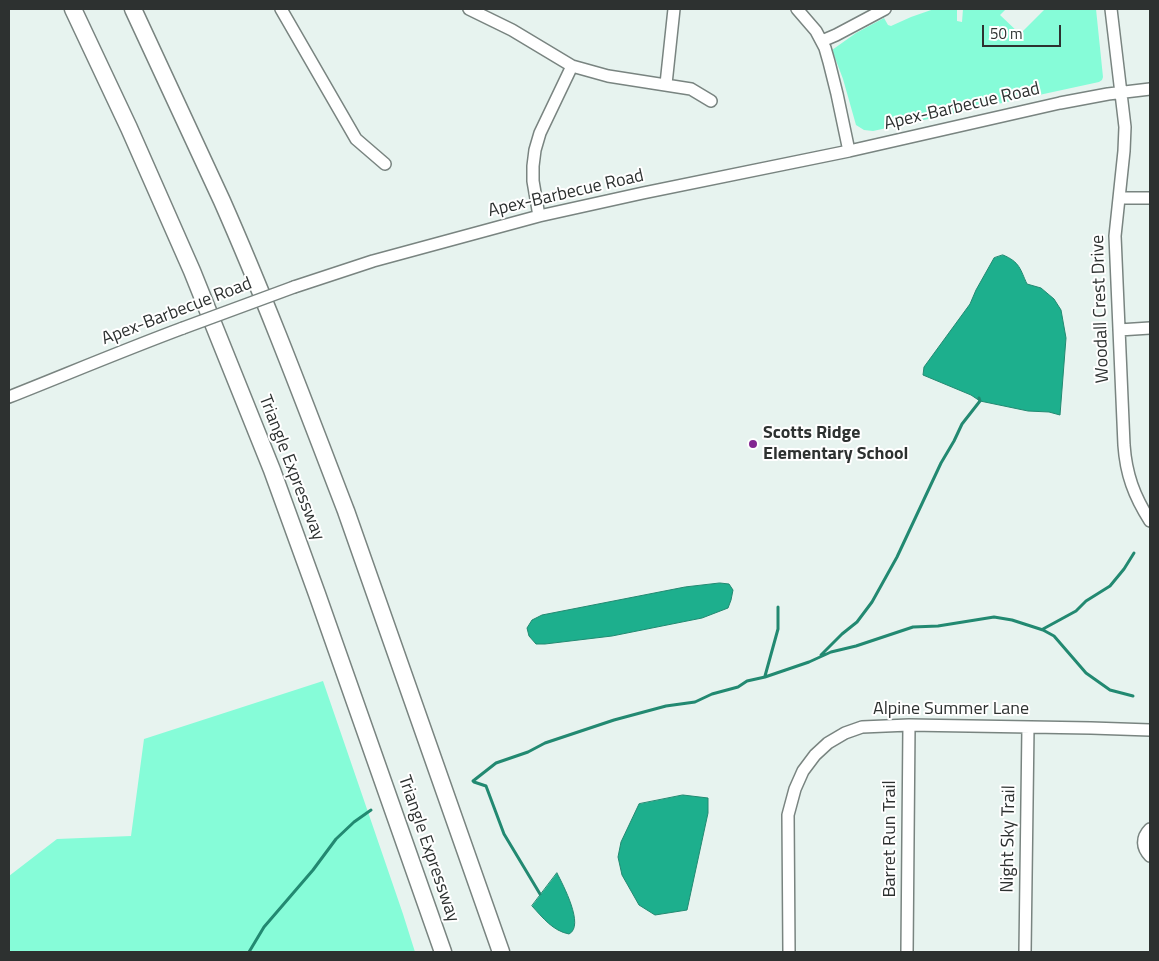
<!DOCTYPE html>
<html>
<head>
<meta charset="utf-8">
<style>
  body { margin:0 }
  #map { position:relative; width:1159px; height:961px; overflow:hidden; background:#e7f3ef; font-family:"Titillium Web",sans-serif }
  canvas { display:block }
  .frame { position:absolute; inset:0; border:10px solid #2d3130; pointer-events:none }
  .scale { position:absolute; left:982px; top:25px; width:79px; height:22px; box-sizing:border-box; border:2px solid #2d3130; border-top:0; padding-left:6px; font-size:15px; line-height:18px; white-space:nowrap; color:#2d3130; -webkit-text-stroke:4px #fff; paint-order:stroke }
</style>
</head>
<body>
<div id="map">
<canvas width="1159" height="961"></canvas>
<div class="frame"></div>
<div class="scale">50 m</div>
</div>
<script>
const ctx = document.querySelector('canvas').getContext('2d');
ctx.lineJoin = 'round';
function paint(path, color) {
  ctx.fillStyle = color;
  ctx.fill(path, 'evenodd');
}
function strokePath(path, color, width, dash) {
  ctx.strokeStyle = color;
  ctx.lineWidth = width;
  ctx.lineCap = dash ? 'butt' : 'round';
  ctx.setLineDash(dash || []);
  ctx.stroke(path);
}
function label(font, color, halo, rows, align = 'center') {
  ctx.font = font + ' "Titillium Web",sans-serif';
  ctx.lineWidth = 4;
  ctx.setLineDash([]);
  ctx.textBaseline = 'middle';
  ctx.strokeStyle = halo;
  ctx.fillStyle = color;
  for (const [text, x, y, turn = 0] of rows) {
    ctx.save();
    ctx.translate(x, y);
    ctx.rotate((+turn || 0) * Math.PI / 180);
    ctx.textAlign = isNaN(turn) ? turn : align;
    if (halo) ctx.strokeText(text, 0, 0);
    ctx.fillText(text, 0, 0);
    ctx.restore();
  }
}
paint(new Path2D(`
  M 934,9 L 957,9 L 957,21 L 962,22 L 963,9 L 1006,9 L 1000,15 L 1020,34 L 1045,9 L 1096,9 L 1103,77 L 1102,80 L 1099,82 L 873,131 L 864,130 L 856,125 L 843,79 L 832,50 L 856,33 L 884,18 L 888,25 L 891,26 L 911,17 Z
  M 323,681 L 403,914 L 415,952 L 9,952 L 9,876 L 57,839 L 131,836 L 144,739 Z`), '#86fcd8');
const water = new Path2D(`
  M 1003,255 C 1020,262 1020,269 1027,284 L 1041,288 L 1054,299 L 1061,310 L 1066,338 L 1060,415 L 1049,412 L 1028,411 L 980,401 L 971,395 L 923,375 L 924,367 L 970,304 L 976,290 L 994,258 Z
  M 720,583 L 729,584 L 733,590 L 731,600 L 728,608 L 702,618 L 612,636 L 545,644 L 536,644 L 529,636 L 527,628 L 532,620 L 542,615 L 685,587 Z
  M 683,795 L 708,798 L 708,813 L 687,910 L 655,915 L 639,905 L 622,875 L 618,857 L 621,842 L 639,804 Z
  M 557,873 C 563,885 585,926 569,934 C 553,931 543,918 532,906 Z`);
paint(water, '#1daf8d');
strokePath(water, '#228971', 1);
strokePath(new Path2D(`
  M 1043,629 L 1076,611 L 1086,601 L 1110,586 L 1124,569 L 1134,553
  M 821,655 L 842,634 L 857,622 L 872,602 L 897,557 L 941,463 L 954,441 L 962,424 L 980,401 L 979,398
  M 765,676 L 778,629 L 778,607
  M 473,781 L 496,763 L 528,752 L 545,743 L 614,720 L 666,706 L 695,702 L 712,694 L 738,687 L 747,681 L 765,677 L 809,662 L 831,652 L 856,646 L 913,627 L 938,626 L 994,617 L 1012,620 L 1043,630 L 1054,636 L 1086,673 L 1110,690 L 1133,696
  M 474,782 L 486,786 L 504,834 L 540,894
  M 249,952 L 264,927 L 313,870 L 336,839 L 354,822 L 371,810`), '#228971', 3);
const minor = new Path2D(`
  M 281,9 L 356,139 L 385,164
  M 469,9 L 512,30 L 572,66 L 608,76 L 691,89 L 711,101
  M 797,9 L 816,31 L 825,48 L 829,62 L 837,94 L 849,151
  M 1111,9 L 1125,127 L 1124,151 L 1115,236 L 1124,445 C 1126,474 1134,496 1150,521
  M 822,41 L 836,35 L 885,9
  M 666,84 L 674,9
  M 1120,198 L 1150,198
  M 539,216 L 533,181 L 533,166 L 535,150 L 540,133 L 572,66
  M 294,287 L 373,261 L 539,216 L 643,193 L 849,151 L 1060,103 L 1108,94 L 1150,89
  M 1119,330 L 1150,328
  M 9,397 C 67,374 124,350 183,328
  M 1150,829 C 1141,838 1142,848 1150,856
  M 789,952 L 788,815 L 795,789 L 803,771 L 815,755 L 828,743 L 845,733 L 862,727 L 909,725 L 1091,728 L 1150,730
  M 907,952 L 909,725
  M 1025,952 L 1028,727`);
const highway = new Path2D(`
  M 73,9 L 129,128 L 192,271 L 272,470 L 317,594 L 443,952
  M 133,9 C 163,73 193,137 222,201 C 267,303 306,407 346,511 L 501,952`);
strokePath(minor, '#798480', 14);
strokePath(highway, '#798480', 19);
strokePath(minor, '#fff', 11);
strokePath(highway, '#fff', 16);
const minorBridge = new Path2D(`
  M 183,328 L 294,287`);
strokePath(minorBridge, '#798480', 14, []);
strokePath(minorBridge, '#fff', 11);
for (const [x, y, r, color] of [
  [753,444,5,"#822591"]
]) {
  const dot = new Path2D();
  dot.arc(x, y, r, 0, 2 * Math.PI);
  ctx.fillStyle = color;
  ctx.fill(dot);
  strokePath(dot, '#fff', 2);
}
label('18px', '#2d3130', '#fff', [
  ["Apex-Barbecue Road",962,107,-13],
  ["Apex-Barbecue Road",566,194,-13],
  ["Woodall Crest Drive",1101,309,-92],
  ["Apex-Barbecue Road",177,312,-21],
  ["Triangle Expressway",291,468,69],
  ["Alpine Summer Lane",951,710],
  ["Barret Run Trail",891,839,-90],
  ["Night Sky Trail",1009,839,-89],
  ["Triangle Expressway",428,849,71]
]);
label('bold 18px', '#2d3130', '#fff', [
  ["Scotts Ridge",763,434],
  ["Elementary School",763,455]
], 'left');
</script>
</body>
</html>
